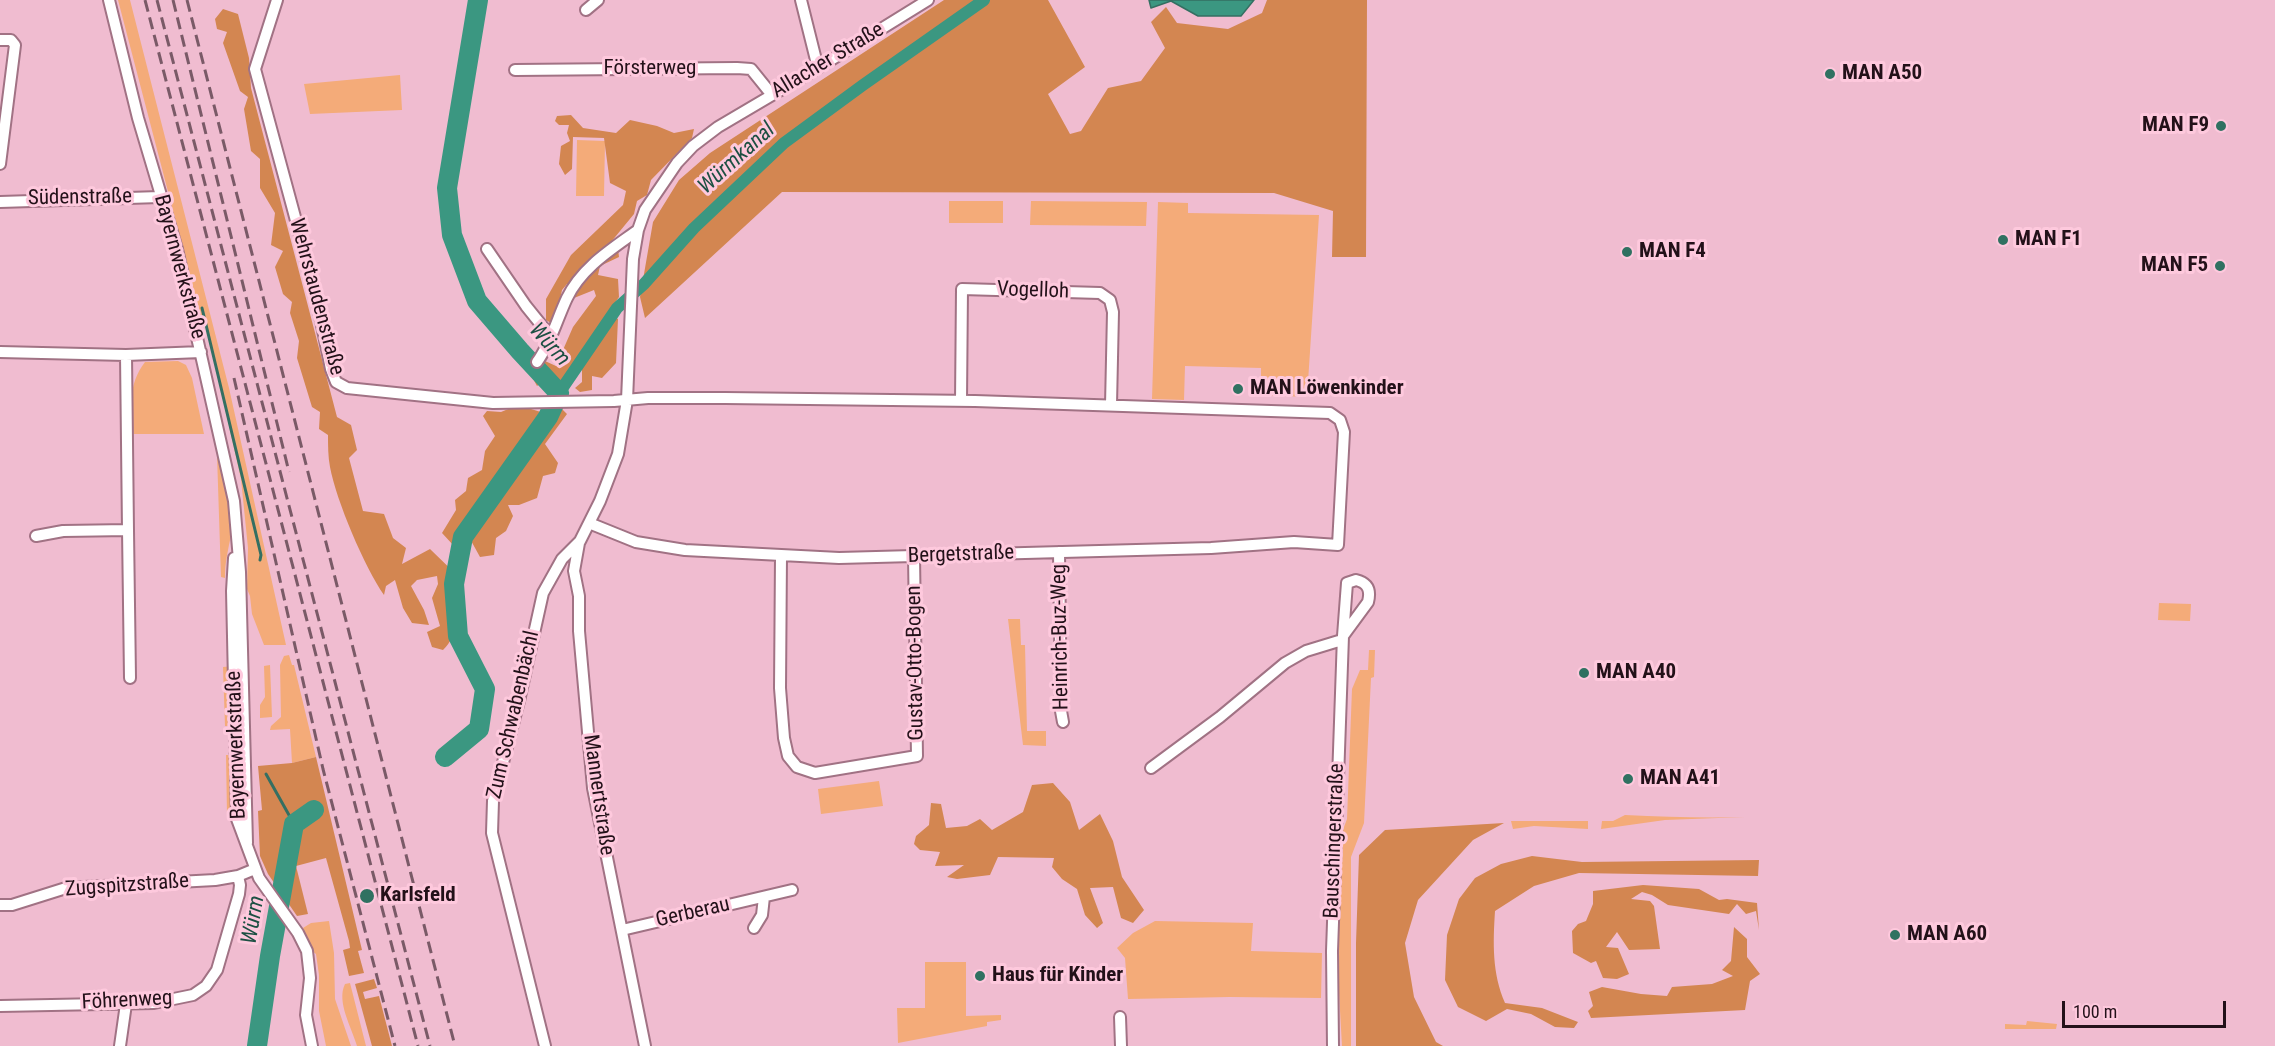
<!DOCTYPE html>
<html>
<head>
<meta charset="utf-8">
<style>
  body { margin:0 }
  #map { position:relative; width:2275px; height:1046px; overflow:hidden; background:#f0bcd0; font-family:"Roboto Condensed",sans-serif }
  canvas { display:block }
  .scale { position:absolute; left:2062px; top:1001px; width:164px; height:27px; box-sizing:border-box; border:3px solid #231119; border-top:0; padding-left:8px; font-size:18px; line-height:21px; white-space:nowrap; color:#231119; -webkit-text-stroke:4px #fec9dd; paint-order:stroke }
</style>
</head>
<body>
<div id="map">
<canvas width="2275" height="1046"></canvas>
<div class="scale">100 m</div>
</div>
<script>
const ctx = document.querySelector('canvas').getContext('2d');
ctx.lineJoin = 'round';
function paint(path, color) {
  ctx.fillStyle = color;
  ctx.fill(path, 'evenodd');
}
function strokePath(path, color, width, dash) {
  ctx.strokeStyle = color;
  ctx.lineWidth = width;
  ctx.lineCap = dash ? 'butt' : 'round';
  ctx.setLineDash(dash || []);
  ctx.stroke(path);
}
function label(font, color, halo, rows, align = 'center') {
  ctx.font = font + ' "Roboto Condensed",sans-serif';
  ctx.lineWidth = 6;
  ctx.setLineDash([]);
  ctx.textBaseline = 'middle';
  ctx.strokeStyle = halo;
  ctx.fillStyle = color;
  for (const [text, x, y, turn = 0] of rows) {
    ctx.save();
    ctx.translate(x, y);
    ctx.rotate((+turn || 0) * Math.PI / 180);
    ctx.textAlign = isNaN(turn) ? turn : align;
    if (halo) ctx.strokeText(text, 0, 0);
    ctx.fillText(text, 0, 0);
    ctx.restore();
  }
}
paint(new Path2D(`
  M 118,0 L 130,0 L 229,388 L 286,645 L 264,645 L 252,614 L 250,596 L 247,589 L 248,548 L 241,479 L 205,320 L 201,318 Z
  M 400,75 L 402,110 L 310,114 L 304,84 Z
  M 577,140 L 605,141 L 604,196 L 576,196 Z
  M 949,201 L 1003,201 L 1003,223 L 949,223 Z
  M 1031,201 L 1147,202 L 1146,226 L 1030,225 Z
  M 1158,202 L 1188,203 L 1188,213 L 1319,215 L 1307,397 L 1261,395 L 1261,368 L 1185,366 L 1184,400 L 1152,399 Z
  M 178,361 L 186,365 L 192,378 L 204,434 L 132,434 C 132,406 127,386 145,362 Z
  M 217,455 L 219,455 C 224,479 234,509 231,535 C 228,551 225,561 225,578 L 221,577 Z
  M 2159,603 L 2191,604 L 2190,621 L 2158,620 Z
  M 1008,619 L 1020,619 L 1021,645 L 1025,645 L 1027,731 L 1046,731 L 1046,746 L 1023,745 Z
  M 1369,650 L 1375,650 L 1374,677 L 1371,678 L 1364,823 L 1351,857 L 1351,1046 L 1342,1046 L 1337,957 L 1341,835 L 1347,819 L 1352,689 L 1360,670 L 1368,670 Z
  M 289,655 L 292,665 L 294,665 L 316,757 L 292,763 L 290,729 L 270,730 L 271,726 L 281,717 L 280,665 L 284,656 Z
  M 270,665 L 272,717 L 260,718 L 260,705 L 265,697 L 264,666 Z
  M 233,666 L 233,671 L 227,677 L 228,714 L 235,720 L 235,726 L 225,726 L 223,667 Z
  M 226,755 L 235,755 L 229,763 L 230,797 L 237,803 L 230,815 L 227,815 Z
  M 879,781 L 883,806 L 821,814 L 818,789 Z
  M 1625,815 C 1666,817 1704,818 1745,817 L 1665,820 L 1601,829 L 1602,821 L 1613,821 Z
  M 1511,821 L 1588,821 L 1588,829 L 1534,826 L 1513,829 Z
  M 329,921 L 334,953 L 335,999 L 351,1046 L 326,1046 L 319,1011 L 319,975 L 316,954 L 312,951 L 303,928 L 311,923 Z
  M 1155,921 L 1253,923 L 1251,951 L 1322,953 L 1321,998 L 1230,997 L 1128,999 L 1125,958 L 1117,948 L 1133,933 Z
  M 925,962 L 966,962 L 966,1016 L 1001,1015 L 1001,1020 L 987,1022 L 987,1026 L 898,1043 L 897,1008 L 925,1008 Z
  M 350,983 L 366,1046 L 357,1046 C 352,1028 336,1002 345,984 Z
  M 2027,1021 L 2057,1024 L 2056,1029 L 2005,1029 L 2005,1024 L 2026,1025 Z`), '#f4ab79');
paint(new Path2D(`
  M 944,0 L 1048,0 L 1085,67 L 1048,94 L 1070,134 L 1081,131 L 1108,88 L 1141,81 L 1165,48 L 1151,22 L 1166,7 L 1177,23 L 1228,29 L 1262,13 L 1267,0 L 1367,0 L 1366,257 L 1332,257 L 1333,211 L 1274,193 L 782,192 L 645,318 L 640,297 L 653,222 L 679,180 L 710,153 Z
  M 223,9 L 238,14 L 249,58 L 251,88 L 337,417 L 351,425 L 357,450 L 349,458 L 363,511 L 384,514 L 393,538 L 406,548 L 402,564 L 430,549 L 464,582 L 463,591 L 448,593 C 452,613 460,635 443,650 L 432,647 L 427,632 L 440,626 L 432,598 L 438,584 L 437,576 L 417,580 L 411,586 L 424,610 L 429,625 L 412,623 L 403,608 L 395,580 L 386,586 L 384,595 C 365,568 336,500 330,467 C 328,457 328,445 328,435 L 319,429 L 320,412 L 312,407 L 297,358 L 299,341 L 290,313 L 292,302 L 283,294 L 275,267 L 283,251 L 271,245 L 275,213 L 260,188 L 260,159 L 251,151 L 244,109 L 248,97 L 240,91 L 223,43 L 227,32 L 217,29 L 215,19 Z
  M 571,115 L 583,128 L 616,133 L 630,120 L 657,126 L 674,133 L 694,129 L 692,138 L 651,180 L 647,195 L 637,201 L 634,214 L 611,242 L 618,249 L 619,257 L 600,266 L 598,275 L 618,279 L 619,297 L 608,313 L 618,319 L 616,363 L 602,378 L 592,376 L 592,390 L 580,392 L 575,388 L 582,382 L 582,368 L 572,378 L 558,382 L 548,377 L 537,386 L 531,375 L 545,361 L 556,366 L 573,327 L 596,296 L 594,290 L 574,298 L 567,284 L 562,290 L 556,319 L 551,323 L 546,320 L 546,299 L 571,255 L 623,205 L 626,191 L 610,183 L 604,138 L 573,137 L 572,169 L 565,175 L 559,164 L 561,146 L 570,141 L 567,133 L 569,125 L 559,125 L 555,121 L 557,116 Z
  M 518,405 L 544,413 L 560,407 L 567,414 L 545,444 L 558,463 L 555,473 L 543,476 L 537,498 L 519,505 L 508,505 L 513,516 L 506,531 L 496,538 L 494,555 L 480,557 L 469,537 L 454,546 L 442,533 L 456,510 L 455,500 L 466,491 L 468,478 L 482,470 L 485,451 L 495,436 L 483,416 L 487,411 L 501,412 Z
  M 316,757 L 362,950 L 358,951 L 364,973 L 349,976 L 343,950 L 350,948 L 349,941 L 326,858 L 296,866 L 308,914 L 297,916 L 268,874 L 260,856 L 258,811 L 262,810 L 258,766 L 292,763 Z
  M 1053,783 L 1070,802 L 1079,830 L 1100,814 L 1113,841 L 1122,877 L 1144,910 L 1133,923 L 1121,918 L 1113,887 L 1090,888 L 1103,923 L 1097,928 L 1085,915 L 1077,889 L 1062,879 L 1052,867 L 1054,858 L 998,857 L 990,875 L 957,879 L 947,877 L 964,865 L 935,866 L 940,852 L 920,850 L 914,844 L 916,836 L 929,825 L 931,803 L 941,804 L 946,828 L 967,826 L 980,819 L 992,830 L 1023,812 L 1032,785 Z
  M 1504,823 L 1473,840 L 1418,900 L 1405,943 L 1414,997 L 1436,1042 L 1443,1046 L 1356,1046 L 1356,943 L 1359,855 L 1385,830 Z
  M 1532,856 L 1582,862 L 1759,860 L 1758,876 L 1579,873 L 1534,886 L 1495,911 C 1493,943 1492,973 1505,1003 L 1542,1008 L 1578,1022 L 1574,1028 L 1555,1027 L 1531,1014 L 1507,1009 L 1486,1021 L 1458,1007 L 1445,980 L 1447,935 L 1459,899 L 1475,878 L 1501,864 Z
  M 1643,885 L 1699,889 L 1719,900 L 1727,899 L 1757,903 L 1759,930 L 1756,911 L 1746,914 L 1737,904 L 1729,914 L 1668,905 L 1652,895 L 1642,892 L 1631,899 L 1650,901 L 1654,906 L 1660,949 L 1629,950 L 1617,932 L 1606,947 L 1618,948 L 1629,974 L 1617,979 L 1603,978 L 1596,961 L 1591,963 L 1573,953 L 1572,931 L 1578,924 L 1586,921 L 1593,904 L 1593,891 Z
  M 1734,927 L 1747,939 L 1747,957 L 1760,974 L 1750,981 L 1745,1010 L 1591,1018 L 1588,1011 L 1593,1006 L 1589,992 L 1602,987 L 1641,994 L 1667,996 L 1672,987 L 1712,984 L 1733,976 L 1722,970 L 1731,961 Z
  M 374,979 L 377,988 L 363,992 L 365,999 L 379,996 L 392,1046 L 372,1046 L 355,984 Z`), '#d38651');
const water = new Path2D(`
  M 1149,0 L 1254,0 L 1241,16 L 1198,16 L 1171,1 L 1151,8 Z`);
paint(water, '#3b9781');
strokePath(water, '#346f62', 1.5);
strokePath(new Path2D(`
  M 202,308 L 261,555 L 260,560
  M 266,774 L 294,824`), '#346f62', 3);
strokePath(new Path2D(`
  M 559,393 L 617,308 L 644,284 L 694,228 L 784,143 L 863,85 L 984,0`), '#3b9781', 12);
strokePath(new Path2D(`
  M 445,757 L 479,729 L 485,689 L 458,636 L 454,584 L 463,537 L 548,417 L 559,393 L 520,351 L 477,301 L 452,235 L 447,188 L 478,0
  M 257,1046 L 270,956 L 294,824 L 314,810`), '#3b9781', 20);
const minor = new Path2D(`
  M 109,0 L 138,118 L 177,249 L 234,501 L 240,572 L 247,843
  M 277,0 L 255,69 L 315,291 L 331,369 L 336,382 L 347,388 L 493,403 L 614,401 L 648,398 L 725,398 L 975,401 L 1330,413 L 1340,420 L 1344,432 L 1338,545 L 1294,542 L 1211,548 L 839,558 L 685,550 L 636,542 L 589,523
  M 801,0 L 818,68
  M 586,10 L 598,0
  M 0,40 L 11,40 L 15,45 L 0,164
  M 515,70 L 737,68 L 751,69 L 772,95
  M 0,202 L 160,197
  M 487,249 L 526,306 L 551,337
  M 0,352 L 126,355 L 201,352
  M 537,362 C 551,343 557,319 567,298 C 582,267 612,249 638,230
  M 961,401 L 962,289 L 1100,293 L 1110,300 L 1113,312 L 1111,405
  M 128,530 L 130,678
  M 36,536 L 63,531 L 128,530 L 126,355
  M 579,543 L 574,571 L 579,596 L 579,631 L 593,788 L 645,1046
  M 1059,552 L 1061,711 L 1063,722
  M 781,556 L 780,688 L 784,738 L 788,756 L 797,767 L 815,773 L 917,756 L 914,556
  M 234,558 L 232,591 L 237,819 L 259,878 L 298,933 L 307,951 L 310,978 L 306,1015 L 312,1046
  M 1356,580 C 1368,583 1371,590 1368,602 L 1343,636 L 1347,583 Z
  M 1151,768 L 1220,717 L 1285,663 L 1306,651 L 1342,640
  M 0,905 L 12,905 L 66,888 L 215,880 L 238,876 L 255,869
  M 754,928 L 762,915 L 764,897
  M 622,930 L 792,890
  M 0,1006 L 154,1003 L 193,995 L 206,986 L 217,970 L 239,894 L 240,885 L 238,876
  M 1120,1017 L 1121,1046
  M 120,1046 L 126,1004
  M 545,1046 L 492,833 L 493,801 L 519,701 L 543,593 L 562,559 L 580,541 L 600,501 L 618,454 L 627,400 L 633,259 L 638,230 L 645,210 L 677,163 L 693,146 L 718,127 L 818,68 L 928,0
  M 1333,1046 L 1332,951 L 1343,636`);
strokePath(minor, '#a17284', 14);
strokePath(minor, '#fff', 10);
strokePath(new Path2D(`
  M 145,0 L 418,1046
  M 157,0 L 430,1046
  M 173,0 L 289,472
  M 187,0 L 455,1046
  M 234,378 L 323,769 L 395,1046`), '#7a5a67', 3, [12, 6]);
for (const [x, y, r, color] of [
  [1830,74,6,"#307161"],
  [2221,126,6,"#307161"],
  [2003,240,6,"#307161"],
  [1627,252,6,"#307161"],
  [2220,266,6,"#307161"],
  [1238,389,6,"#307161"],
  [1584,673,6,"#307161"],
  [1628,779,6,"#307161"],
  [367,896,8,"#307161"],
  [1895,935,6,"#307161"],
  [980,976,6,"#307161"]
]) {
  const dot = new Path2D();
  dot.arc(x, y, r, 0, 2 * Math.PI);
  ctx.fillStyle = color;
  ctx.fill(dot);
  strokePath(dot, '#fec9dd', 2);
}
label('21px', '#231119', '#fec9dd', [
  ["Allacher Straße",828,61,-31],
  ["Försterweg",650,69],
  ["Südenstraße",80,198,-1],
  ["Bayernwerkstraße",179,267,75],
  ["Vogelloh",1033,291,2],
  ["Wehrstaudenstraße",316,297,75],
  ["Bergetstraße",961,555,-2],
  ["Heinrich-Buz-Weg",1061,637,-91],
  ["Gustav-Otto-Bogen",916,663,-91],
  ["Zum Schwabenbächl",514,715,-77],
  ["Bayernwerkstraße",237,745,-92],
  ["Mannertstraße",598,795,82],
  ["Bauschingerstraße",1335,841,-88],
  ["Zugspitzstraße",127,886,-4],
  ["Gerberau",693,913,-13],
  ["Föhrenweg",127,1001,-3]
]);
label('bold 21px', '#231119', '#fec9dd', [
  ["MAN A50",1842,74],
  ["MAN F9",2209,126,"right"],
  ["MAN F1",2015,240],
  ["MAN F4",1639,252],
  ["MAN F5",2208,266,"right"],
  ["MAN Löwenkinder",1250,389],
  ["MAN A40",1596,673],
  ["MAN A41",1640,779],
  ["Karlsfeld",380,896],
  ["MAN A60",1907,935],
  ["Haus für Kinder",992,976]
], 'left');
label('italic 22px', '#1d5043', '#fec9dd', [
  ["Würmkanal",737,159,-42],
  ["Würm",549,345,48],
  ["Würm",254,920,-80]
]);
</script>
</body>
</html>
